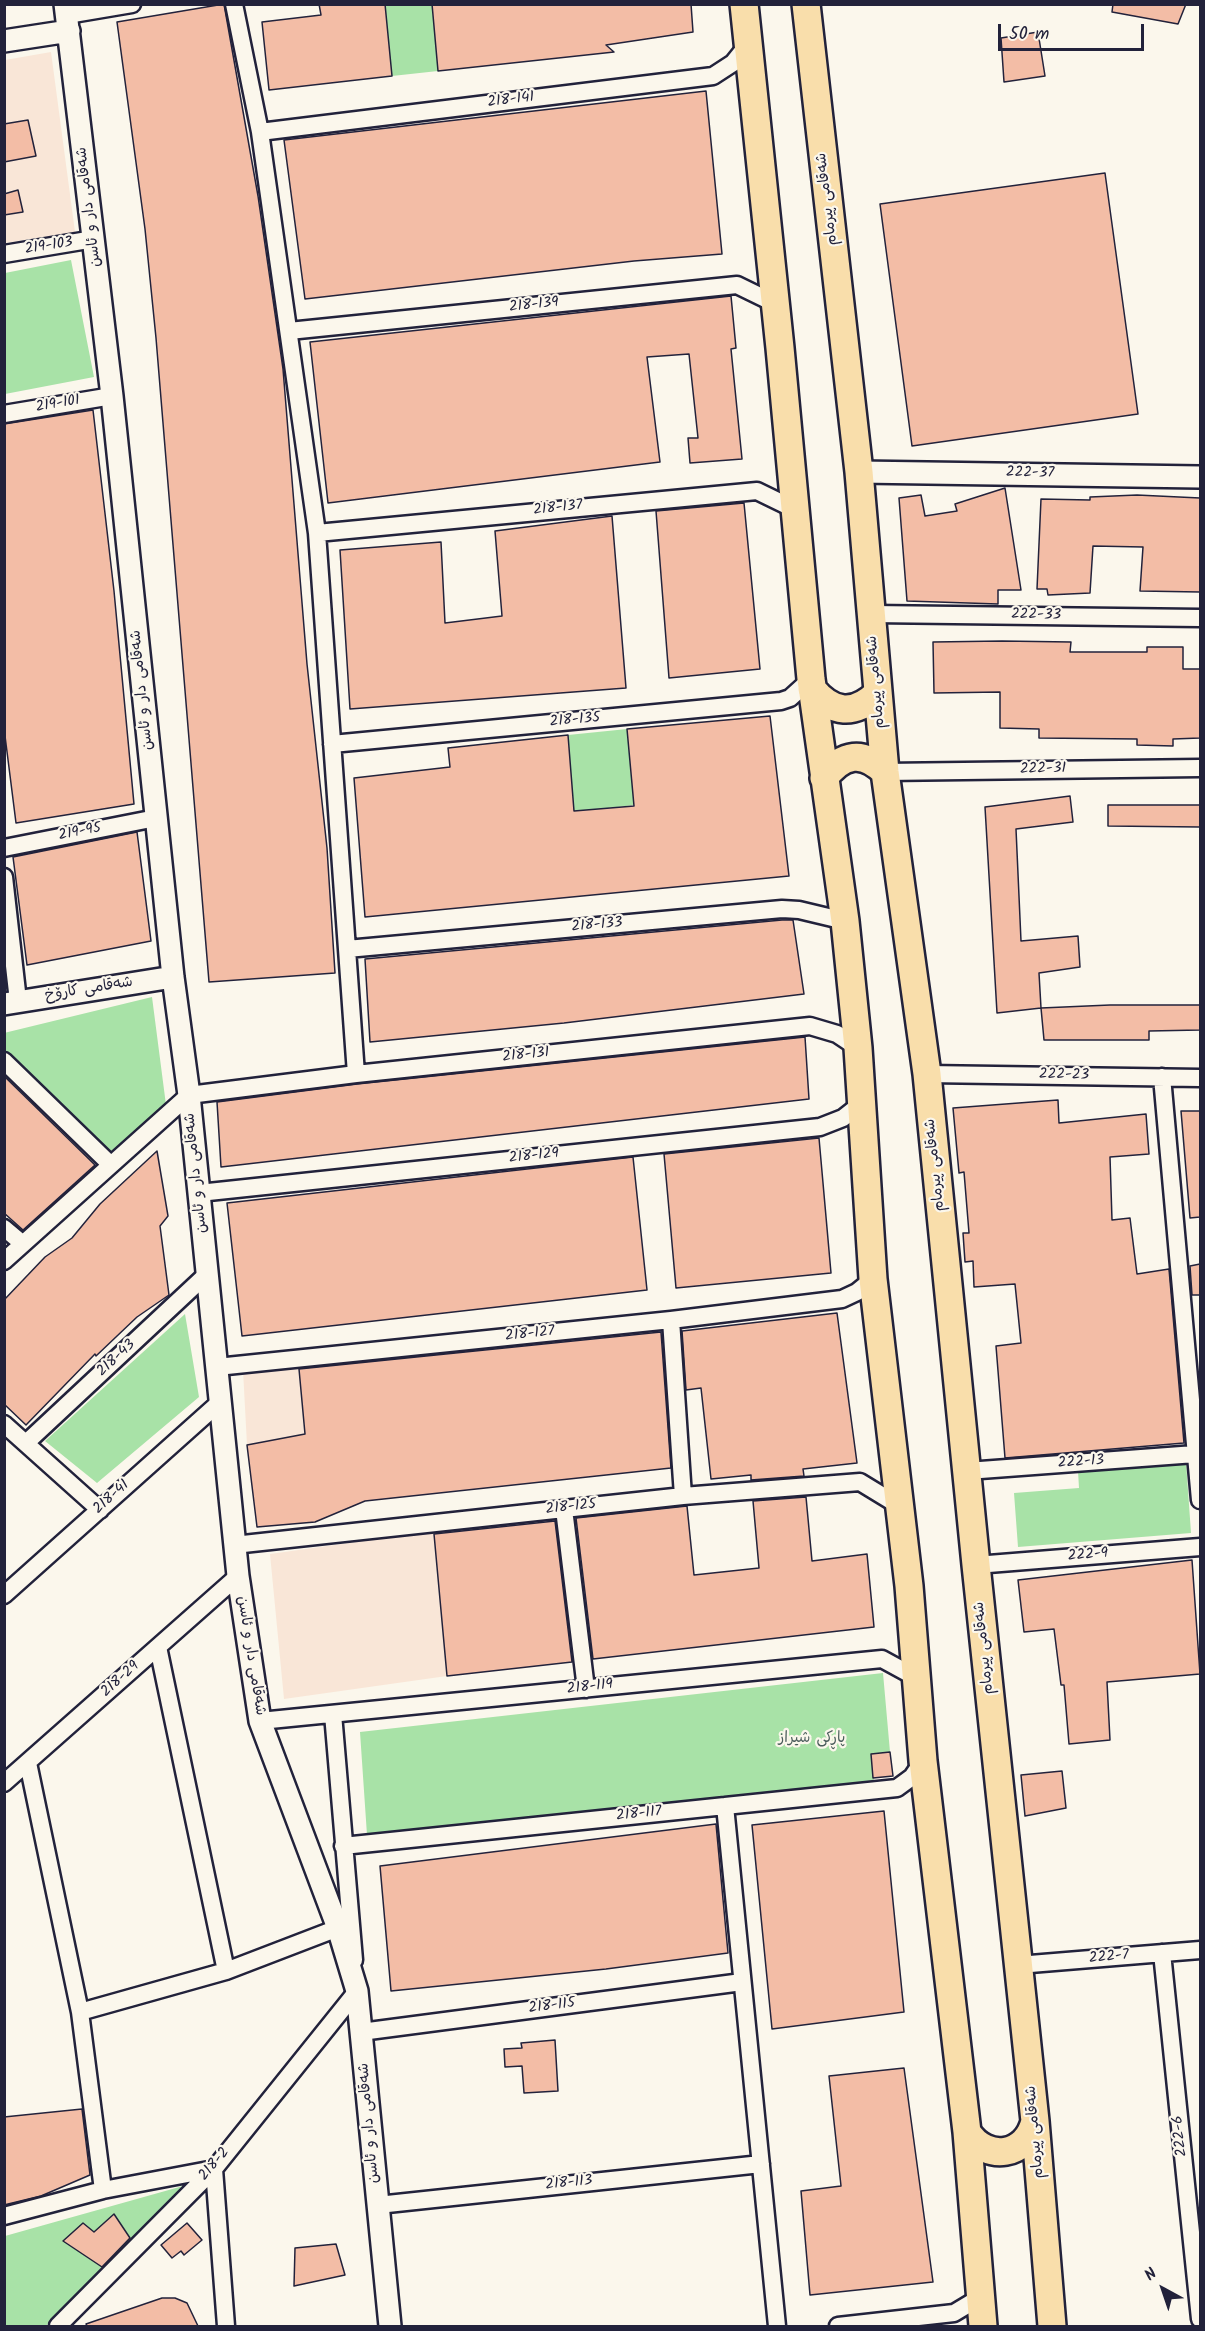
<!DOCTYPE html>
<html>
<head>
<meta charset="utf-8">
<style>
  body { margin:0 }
  #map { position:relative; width:1205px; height:2331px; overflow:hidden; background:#fbf7ec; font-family:Kalam,sans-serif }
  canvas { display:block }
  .frame { position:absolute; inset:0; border:6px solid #22223b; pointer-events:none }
  .north { position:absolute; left:1133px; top:2259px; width:60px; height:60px; -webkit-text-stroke:4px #fbf7ec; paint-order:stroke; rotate:320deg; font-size:16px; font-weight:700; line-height:24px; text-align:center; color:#22223b }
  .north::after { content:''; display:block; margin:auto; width:21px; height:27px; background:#22223b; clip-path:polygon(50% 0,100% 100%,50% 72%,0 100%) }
  .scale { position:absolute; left:998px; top:24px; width:146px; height:27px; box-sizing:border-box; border:3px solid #22223b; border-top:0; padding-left:8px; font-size:18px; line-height:21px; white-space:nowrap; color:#22223b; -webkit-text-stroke:4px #fbf7ec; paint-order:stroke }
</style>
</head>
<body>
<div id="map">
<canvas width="1205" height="2331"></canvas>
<div class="frame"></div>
<div class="north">N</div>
<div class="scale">50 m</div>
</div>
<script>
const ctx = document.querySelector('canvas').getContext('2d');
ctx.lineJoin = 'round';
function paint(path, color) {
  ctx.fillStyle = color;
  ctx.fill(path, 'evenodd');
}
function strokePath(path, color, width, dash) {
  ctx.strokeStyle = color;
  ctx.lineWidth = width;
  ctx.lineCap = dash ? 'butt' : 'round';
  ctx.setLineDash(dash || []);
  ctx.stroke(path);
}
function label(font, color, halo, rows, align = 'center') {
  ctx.font = font + ' Kalam,"Playpen Sans Arabic",sans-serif';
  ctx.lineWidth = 4.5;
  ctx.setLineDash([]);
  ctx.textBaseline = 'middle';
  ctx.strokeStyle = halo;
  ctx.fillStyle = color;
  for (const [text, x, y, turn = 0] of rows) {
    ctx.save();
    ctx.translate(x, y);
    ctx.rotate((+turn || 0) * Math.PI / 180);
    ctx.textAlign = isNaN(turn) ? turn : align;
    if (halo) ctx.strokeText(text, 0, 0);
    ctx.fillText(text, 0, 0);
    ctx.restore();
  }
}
paint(new Path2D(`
  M 51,52 L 75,232 L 5,243 L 5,60 Z
  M 299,1364 L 305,1434 L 247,1445 L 243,1370 Z
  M 434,1531 L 447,1676 L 284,1699 L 270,1554 Z`), '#f9e6d7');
paint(new Path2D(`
  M 385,5 L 432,5 L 438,71 L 392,76 Z
  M 71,260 L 94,377 L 5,394 L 5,273 Z
  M 627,729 L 634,805 L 574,812 L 568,735 Z
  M 152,997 L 166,1105 L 117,1160 L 5,1051 L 4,1033 Z
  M 185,1314 L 199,1397 L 97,1483 L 45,1441 Z
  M 1186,1462 L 1191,1533 L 1018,1547 L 1014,1493 L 1079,1488 L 1078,1471 Z
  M 883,1673 L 890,1752 L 871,1755 L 875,1791 L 367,1835 L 360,1732 Z
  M 183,2186 L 46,2326 L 5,2326 L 5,2236 Z`), '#a8e2a7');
const building = new Path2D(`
  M 224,4 L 258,196 L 283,369 L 307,664 L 327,848 L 335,973 L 209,982 L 156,338 L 145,229 L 117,22 Z
  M 319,4 L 385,4 L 392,76 L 269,90 L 262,22 L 321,15 Z
  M 432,4 L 691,4 L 693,32 L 606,45 L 614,52 L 438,71 Z
  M 1113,4 L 1186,4 L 1178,24 L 1112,12 Z
  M 1038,32 L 1045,76 L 1004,82 L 1001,38 Z
  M 706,91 L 722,254 L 634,261 L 305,299 L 284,140 Z
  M 28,120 L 36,156 L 4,162 L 4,124 Z
  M 1105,173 L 1138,414 L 912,446 L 880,204 Z
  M 18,190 L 23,212 L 4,215 L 4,194 Z
  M 731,296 L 736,348 L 731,349 L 742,459 L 690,463 L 688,438 L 698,438 L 689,354 L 647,357 L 660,462 L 328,503 L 310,342 Z
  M 93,410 L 114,591 L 134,804 L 16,823 L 4,728 L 4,424 Z
  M 1005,488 L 1021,590 L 998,590 L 998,604 L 907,601 L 899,498 L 921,495 L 925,516 L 957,511 L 955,504 Z
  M 1137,495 L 1200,498 L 1200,592 L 1140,591 L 1143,547 L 1093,546 L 1090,593 L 1048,595 L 1047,589 L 1037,589 L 1041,499 L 1090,500 L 1090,497 Z
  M 744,503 L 760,669 L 669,678 L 656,511 Z
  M 612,516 L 626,688 L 350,709 L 340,550 L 441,542 L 445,623 L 502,616 L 495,531 Z
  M 1002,641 L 1071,642 L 1070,652 L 1147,652 L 1147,647 L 1183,647 L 1183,669 L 1200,669 L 1200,738 L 1173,739 L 1173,746 L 1137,745 L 1137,739 L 1039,738 L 1039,729 L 1000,728 L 1000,692 L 934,693 L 933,642 Z
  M 770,716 L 789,876 L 365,917 L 354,778 L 450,767 L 448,748 L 568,735 L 574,811 L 634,806 L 627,729 Z
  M 1070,796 L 1073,822 L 1016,829 L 1021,941 L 1078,936 L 1080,967 L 1039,973 L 1041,1008 L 997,1013 L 985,807 Z
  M 1108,805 L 1200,805 L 1200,827 L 1108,826 Z
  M 137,832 L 151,941 L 27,965 L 13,857 Z
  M 782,920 L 793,920 L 804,994 L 564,1023 L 370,1042 L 365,959 Z
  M 1110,1005 L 1200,1005 L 1200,1030 L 1149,1031 L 1149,1040 L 1044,1040 L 1041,1008 Z
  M 805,1037 L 809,1099 L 221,1167 L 217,1102 L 357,1084 Z
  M 4,1076 L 95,1165 L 23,1230 L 4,1213 Z
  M 1058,1100 L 1059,1123 L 1146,1114 L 1149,1154 L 1110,1157 L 1112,1220 L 1130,1218 L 1137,1274 L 1169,1269 L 1184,1443 L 1005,1458 L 996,1346 L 1021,1343 L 1015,1284 L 974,1287 L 973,1261 L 965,1262 L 963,1233 L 969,1233 L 964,1172 L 959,1173 L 953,1108 Z
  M 1181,1111 L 1200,1111 L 1200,1217 L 1190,1218 Z
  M 819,1138 L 831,1273 L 676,1288 L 664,1154 Z
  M 157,1151 L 168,1216 L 160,1226 L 169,1295 L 137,1317 L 96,1356 L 95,1354 L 26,1425 L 4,1404 L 4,1300 L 45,1257 L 72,1238 L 100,1204 Z
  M 633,1157 L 647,1290 L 242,1336 L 227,1203 Z
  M 1200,1264 L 1200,1295 L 1192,1295 L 1190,1266 Z
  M 837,1313 L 857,1463 L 803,1469 L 804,1476 L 751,1480 L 751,1475 L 711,1479 L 701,1388 L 686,1390 L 682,1331 Z
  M 661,1332 L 671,1468 L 365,1501 L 315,1522 L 257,1527 L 247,1445 L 305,1434 L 299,1369 Z
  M 806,1497 L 812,1561 L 867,1554 L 874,1627 L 593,1659 L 576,1518 L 687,1506 L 694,1575 L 759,1568 L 753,1501 Z
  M 555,1521 L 572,1662 L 447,1676 L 434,1534 Z
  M 1192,1560 L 1200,1674 L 1107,1682 L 1110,1740 L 1069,1744 L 1064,1685 L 1061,1685 L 1054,1629 L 1024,1632 L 1018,1580 Z
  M 890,1752 L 893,1776 L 873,1778 L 871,1754 Z
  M 1062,1771 L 1066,1808 L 1025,1816 L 1021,1775 Z
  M 884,1811 L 904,2012 L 772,2029 L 752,1825 Z
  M 716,1824 L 728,1953 L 606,1969 L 391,1991 L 380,1866 Z
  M 555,2040 L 558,2091 L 524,2093 L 522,2066 L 505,2067 L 504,2049 L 522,2048 L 521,2043 Z
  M 904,2068 L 933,2282 L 810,2295 L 801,2191 L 841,2186 L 829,2076 Z
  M 82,2109 L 90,2175 L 41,2196 L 4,2205 L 4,2117 Z
  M 114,2214 L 130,2238 L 102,2267 L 63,2241 L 83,2223 L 94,2232 Z
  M 187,2223 L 202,2240 L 184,2255 L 181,2251 L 172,2258 L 161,2245 Z
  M 336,2244 L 345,2275 L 294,2286 L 295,2248 Z
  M 162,2298 L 175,2298 L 187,2303 L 198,2326 L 87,2326 L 86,2324 Z`);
paint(building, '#f3bda6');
strokePath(building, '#22223b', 1.5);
const minor = new Path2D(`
  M 234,4 L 260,132 L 317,533 L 356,1074
  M 67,15 L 132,4
  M 260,132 L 713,76 L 733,63 L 749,43
  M 4,254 L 94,239
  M 289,331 L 737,285 L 776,304
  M 4,414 L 112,396
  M 317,533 L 757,491 L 794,509
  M 872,614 L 1200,618
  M 332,744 L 781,701 L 790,698 L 811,679
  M 885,772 L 1200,768
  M 4,848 L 156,818
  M 4,877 L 18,1001
  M 347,949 L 782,909 L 799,910 L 845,921
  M 4,1061 L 111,1165
  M 927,1074 L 1200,1078
  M 1162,1077 L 1200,1500
  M 199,1193 L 820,1127 L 843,1118 L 862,1103
  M 4,1228 L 23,1244
  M 4,1261 L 189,1095 L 356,1074 L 810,1026 L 837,1034 L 858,1048
  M 671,1320 L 683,1496
  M 217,1367 L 671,1320 L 842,1299 L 857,1292 L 873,1279
  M 4,1424 L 100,1510
  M 26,1443 L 207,1274
  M 967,1471 L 1195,1454
  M 564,1509 L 586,1689
  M 234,1545 L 683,1496 L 860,1482 L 901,1507
  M 976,1565 L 1200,1547
  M 4,1595 L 220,1402
  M 158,1647 L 226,1971
  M 333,1714 L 354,1960
  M 260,1721 L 882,1659 L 915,1677
  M 28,1763 L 80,2012 L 103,2190
  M 4,1783 L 238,1576
  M 725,1806 L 777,2326
  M 343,1846 L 897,1788 L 912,1777 L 923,1761
  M 1162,1953 L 1200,2319
  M 1018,1965 L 1200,1950
  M 80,2012 L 226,1971 L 338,1928
  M 361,2032 L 742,1982
  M 378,2205 L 761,2164
  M 4,2216 L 103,2190 L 214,2169 L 226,2326
  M 58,2326 L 214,2169 L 357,1991 L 357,1986
  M 838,2326 L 954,2313 L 979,2298`);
const tertiary = new Path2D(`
  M 65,4 L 112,396 L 173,977 L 189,1095 L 238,1576 L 260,1721 L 338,1928 L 357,1991 L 390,2326
  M 4,41 L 69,31
  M 859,472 L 1200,477
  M 4,1004 L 173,977`);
const trunk = new Path2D(`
  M 744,4 L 780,348 L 811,679 L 845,921 L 858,1048 L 873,1279 L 909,1586 L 923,1761 L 967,2132 L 983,2326
  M 806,4 L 859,472 L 885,772 L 927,1074 L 976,1565 L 1035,2121 L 1052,2326
  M 812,689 C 833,714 854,716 878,693
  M 824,778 C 843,753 863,750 885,772
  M 967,2132 C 987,2163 1027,2156 1035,2121`);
strokePath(minor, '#22223b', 21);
strokePath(tertiary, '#22223b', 26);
strokePath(trunk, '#22223b', 32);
strokePath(minor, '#fbf7ec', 16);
strokePath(tertiary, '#fbf7ec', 21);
strokePath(trunk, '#f9deab', 27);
label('15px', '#22223b', '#fbf7ec', [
  ["218-141",511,101,-7],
  ["شەقامی پیرمام",828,199,-97],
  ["شەقامی دار و ئاسن",90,207,-97],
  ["219-103",49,247,-9],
  ["218-139",534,306,-6],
  ["219-101",58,405,-10],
  ["222-37",1030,474,1],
  ["218-137",558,509,-6],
  ["222-33",1036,616,1],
  ["شەقامی پیرمام",877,682,-95],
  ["شەقامی دار و ئاسن",143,690,-96],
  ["218-135",575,721,-5],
  ["222-31",1043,770,-1],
  ["219-95",80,833,-11],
  ["218-133",597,926,-5],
  ["شەقامی کارۆخ",89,990,-9],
  ["218-131",526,1056,-6],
  ["222-23",1064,1076,1],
  ["218-129",534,1157,-6],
  ["شەقامی پیرمام",936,1165,-96],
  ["شەقامی دار و ئاسن",197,1173,-96],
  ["218-127",530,1335,-6],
  ["218-43",117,1359,-43],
  ["222-13",1081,1463,-4],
  ["218-41",112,1498,-42],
  ["218-125",571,1508,-6],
  ["222-9",1088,1556,-4],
  ["شەقامی پیرمام",985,1648,-96],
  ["شەقامی دار و ئاسن",250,1656,81],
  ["218-29",121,1680,-42],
  ["218-119",590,1688,-6],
  ["218-117",639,1815,-6],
  ["222-7",1109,1958,-5],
  ["218-115",552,2007,-7],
  ["شەقامی دار و ئاسن",370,2123,-95],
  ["شەقامی پیرمام",1036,2132,-95],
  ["222-6",1181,2136,-96],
  ["218-2",215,2165,-49],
  ["218-113",569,2184,-6]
]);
label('15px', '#4a5c5b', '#fbf7ec', [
  ["پاڕکی شیراز",812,1739]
]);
</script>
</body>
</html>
